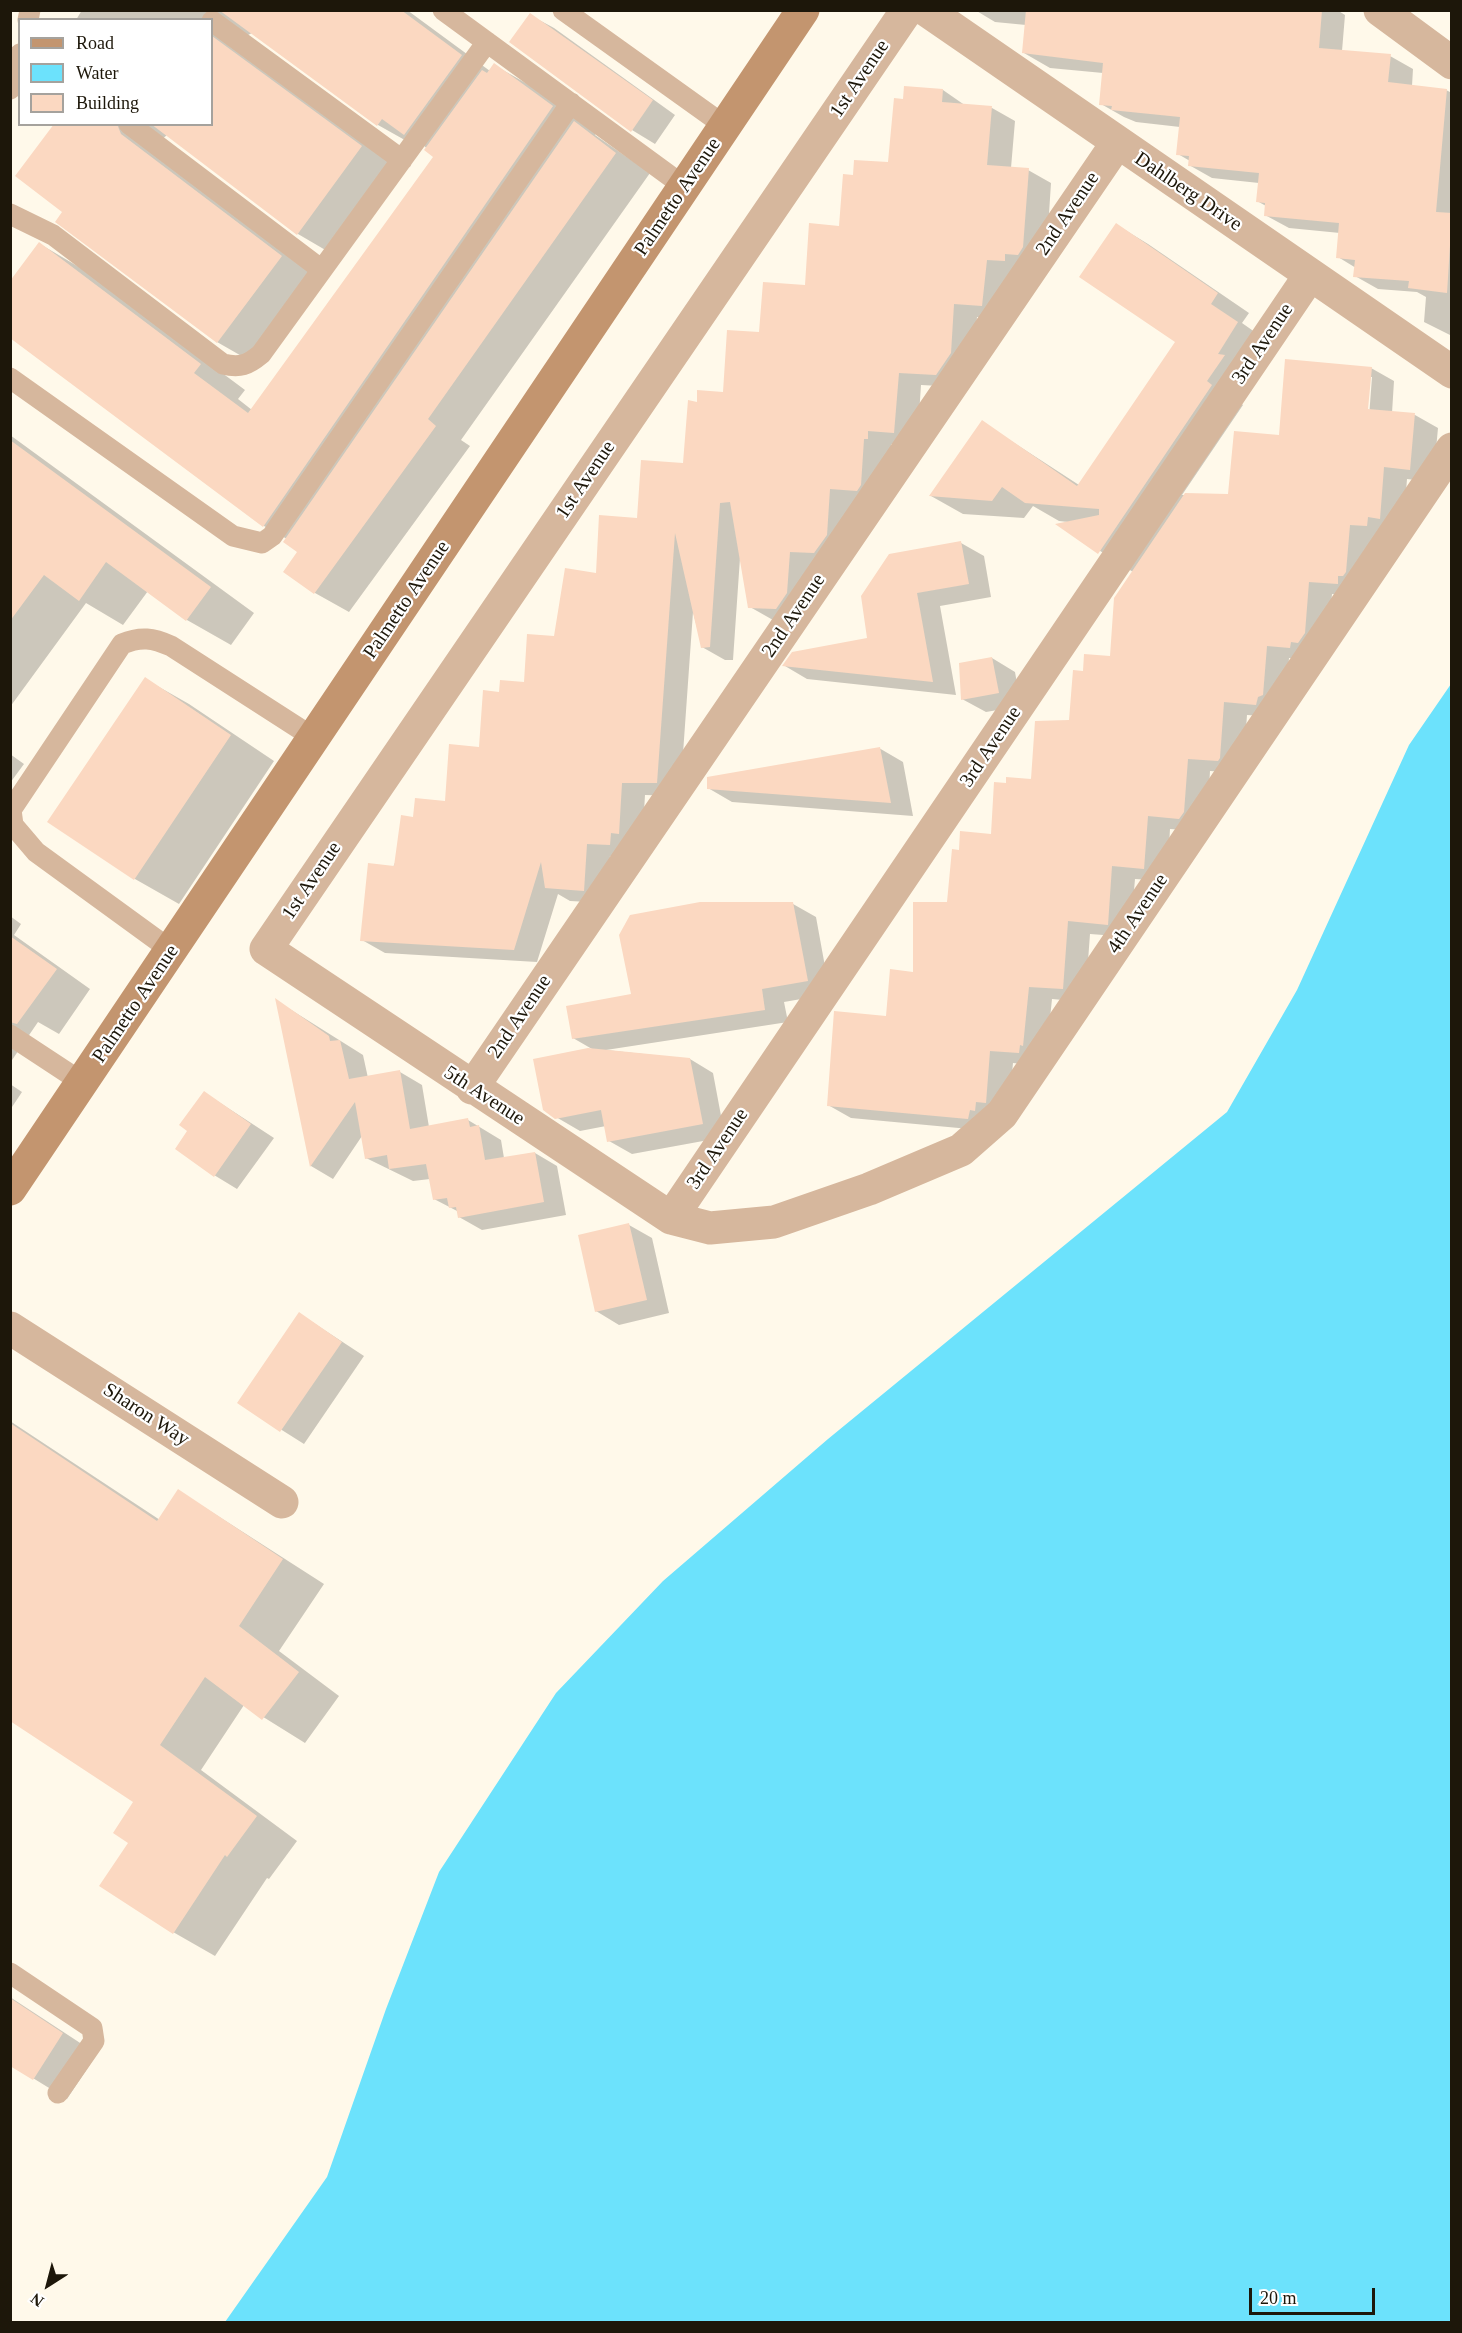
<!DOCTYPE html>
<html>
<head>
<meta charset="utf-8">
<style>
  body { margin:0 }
  #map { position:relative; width:1462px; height:2333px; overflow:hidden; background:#fff9ea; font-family:Georgia,serif }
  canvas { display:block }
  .frame { position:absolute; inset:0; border:12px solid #1d170a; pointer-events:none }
  .legend { position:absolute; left:18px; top:18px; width:195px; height:108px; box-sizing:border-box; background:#fff; border:2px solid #a5a29d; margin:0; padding:8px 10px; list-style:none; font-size:18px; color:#1d170a }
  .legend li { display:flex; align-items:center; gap:12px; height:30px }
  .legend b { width:30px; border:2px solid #a5a29d }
  .north { position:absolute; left:18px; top:2255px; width:60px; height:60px; -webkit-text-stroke:4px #fff; paint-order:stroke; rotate:216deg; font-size:16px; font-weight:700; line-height:24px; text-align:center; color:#1d170a }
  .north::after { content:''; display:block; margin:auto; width:21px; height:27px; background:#1d170a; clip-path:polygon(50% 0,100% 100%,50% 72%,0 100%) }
  .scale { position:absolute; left:1249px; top:2288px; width:126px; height:27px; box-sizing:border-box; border:3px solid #1d170a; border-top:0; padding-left:8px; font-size:18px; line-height:21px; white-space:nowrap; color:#1d170a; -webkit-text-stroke:4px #fff; paint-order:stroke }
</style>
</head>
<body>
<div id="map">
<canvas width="1462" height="2333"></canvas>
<div class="frame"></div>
<ul class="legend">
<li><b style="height:8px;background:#c3956f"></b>Road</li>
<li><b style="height:16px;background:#6ce2fc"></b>Water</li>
<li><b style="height:16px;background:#fbd8c1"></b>Building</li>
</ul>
<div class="north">N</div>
<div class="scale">20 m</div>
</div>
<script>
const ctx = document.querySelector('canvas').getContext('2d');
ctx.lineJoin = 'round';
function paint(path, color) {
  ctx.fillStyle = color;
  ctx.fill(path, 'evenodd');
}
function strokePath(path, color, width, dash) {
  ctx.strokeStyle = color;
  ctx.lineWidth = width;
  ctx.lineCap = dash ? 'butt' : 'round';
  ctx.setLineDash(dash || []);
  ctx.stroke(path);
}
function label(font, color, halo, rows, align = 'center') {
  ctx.font = font + ' Georgia,serif';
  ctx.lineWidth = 4.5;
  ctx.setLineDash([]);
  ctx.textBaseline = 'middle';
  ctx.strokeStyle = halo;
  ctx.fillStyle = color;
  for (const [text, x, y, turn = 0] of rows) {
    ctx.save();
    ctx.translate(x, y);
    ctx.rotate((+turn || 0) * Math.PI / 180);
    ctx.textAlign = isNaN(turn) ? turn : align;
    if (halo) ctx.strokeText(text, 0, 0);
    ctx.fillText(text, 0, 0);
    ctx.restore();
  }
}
paint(new Path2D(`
  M 1451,684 L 1451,2322 L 225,2322 L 327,2177 L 386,2009 L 439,1872 L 556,1693 L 663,1581 L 828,1439 L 1227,1112 L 1297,990 L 1409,745 Z`), '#6ce2fc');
paint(new Path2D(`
  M 82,10 L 407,10 L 490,71 L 494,65 L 538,90 L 596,133 L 595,135 L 650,173 L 461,440 L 470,446 L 349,612 L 315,593 L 299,552 L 287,539 L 264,526 L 40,244 L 84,270 L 245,390 L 238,399 L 252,410 L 436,157 L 422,144 L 419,148 L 378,125 L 252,33 L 244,37 L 402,171 L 339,258 L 298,234 L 167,135 L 160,141 L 322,281 L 259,366 L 217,342 L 64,211 L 55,124 L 212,124 L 212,20 L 76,20 Z
  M 975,10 L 1337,10 L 1345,15 L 1342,51 L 1390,56 L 1413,69 L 1412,86 L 1446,90 L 1452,93 L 1452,336 L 1424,322 L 1426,297 L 1417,292 L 1378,289 L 1355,276 L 1356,268 L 1338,257 L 1340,233 L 1289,228 L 1265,215 L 1266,206 L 1257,201 L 1259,183 L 1212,178 L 1189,165 L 1190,161 L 1178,154 L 1180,127 L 1136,122 L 1124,117 L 1101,104 L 1103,73 L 1050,68 L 1024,53 L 1026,25 L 995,22 Z
  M 530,15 L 554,28 L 675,115 L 655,144 L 632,130 Z
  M 943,90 L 966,106 L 992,108 L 1015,121 L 1011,168 L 1028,170 L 1051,183 L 1046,260 L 1005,319 L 977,317 L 974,367 L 960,387 L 921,385 L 917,446 L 891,444 L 891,451 L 773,620 L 750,607 L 740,558 L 733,660 L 725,660 L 702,647 L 693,612 L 680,796 L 645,795 L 642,846 L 633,858 L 610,856 L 607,903 L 570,901 L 558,894 L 537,962 L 385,953 L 362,940 L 414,818 L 446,803 L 481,748 L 500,693 L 525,683 L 597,574 L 684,464 L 698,403 L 724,394 L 760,334 L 806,287 L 841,227 L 855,176 L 890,164 L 904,101 Z
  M 1117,225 L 1148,244 L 1249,313 L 1242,323 L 1269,342 L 1238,401 L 1243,405 L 1182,495 L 1230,495 L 1280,436 L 1371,368 L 1394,381 L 1392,413 L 1415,415 L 1438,428 L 1433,482 L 1407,479 L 1403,531 L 1360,597 L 1332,594 L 1328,646 L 1313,660 L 1289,658 L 1286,707 L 1279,717 L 1247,715 L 1243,771 L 1241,773 L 1210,771 L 1207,825 L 1202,831 L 1170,829 L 1167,881 L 1135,879 L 1130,937 L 1090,934 L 1085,1002 L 1052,999 L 1046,1058 L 1042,1066 L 1013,1063 L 1008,1115 L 991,1131 L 851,1118 L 828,1105 L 914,973 L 949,904 L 960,852 L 992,835 L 1070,722 L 1084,672 L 1111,657 L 1133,572 L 1058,524 L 1068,522 L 1059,521 L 1033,506 L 1024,518 L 963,514 L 931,496 L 982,422 L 1079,485 L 1177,342 ZM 1369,377 L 1372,377 L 1369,417 L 1366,417 Z
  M 10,435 L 254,613 L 231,645 L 187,620 L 148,591 L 123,625 L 86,603 L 10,707 Z
  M 961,543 L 984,556 L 991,597 L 940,606 L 956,695 L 807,679 L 785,666 L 869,639 Z
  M 992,658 L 1015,672 L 1021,706 L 986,712 L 962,699 Z
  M 145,679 L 189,704 L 274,761 L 179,904 L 135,879 L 49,822 Z
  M 879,748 L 903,762 L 913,816 L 732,802 L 708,788 Z
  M 10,754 L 24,764 L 10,783 Z
  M 793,904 L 816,917 L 830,994 L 784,1002 L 788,1022 L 606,1050 L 690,1059 L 713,1073 L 725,1137 L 632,1154 L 609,1141 L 606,1126 L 580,1131 L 556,1117 L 592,1049 L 573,1038 L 633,996 Z
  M 10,916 L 21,924 L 14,935 L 90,989 L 59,1034 L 38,1022 L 10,1063 Z
  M 277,1001 L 363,1055 L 368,1078 L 400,1072 L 422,1085 L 429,1127 L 468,1120 L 501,1140 L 504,1158 L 535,1153 L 557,1166 L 566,1215 L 482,1230 L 459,1217 L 459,1212 L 434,1199 L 430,1179 L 413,1181 L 366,1158 L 362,1136 L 333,1179 L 311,1166 Z
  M 10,1084 L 22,1092 L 10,1110 Z
  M 205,1093 L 274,1138 L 237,1189 L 214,1175 L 189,1130 Z
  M 629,1225 L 652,1238 L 669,1313 L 619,1325 L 596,1311 Z
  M 300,1314 L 364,1356 L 304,1444 L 239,1403 Z
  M 10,1421 L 160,1520 L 179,1491 L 324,1584 L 279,1651 L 339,1696 L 305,1743 L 244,1705 L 201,1770 L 297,1841 L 269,1879 L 267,1878 L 215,1956 L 173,1932 L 130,1842 L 136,1802 L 10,1719 Z
  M 10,1997 L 97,2054 L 67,2099 L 10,2064 Z`), '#0003');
paint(new Path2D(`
  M 219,10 L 401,10 L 462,55 L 404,135 L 382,119 L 377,126 Z
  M 1026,10 L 1322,10 L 1319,48 L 1391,54 L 1388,82 L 1447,89 L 1436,212 L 1452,213 L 1447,293 L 1408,288 L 1409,281 L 1353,277 L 1355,260 L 1336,258 L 1339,223 L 1264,216 L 1265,203 L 1256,202 L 1259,173 L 1188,166 L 1189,156 L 1176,155 L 1180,117 L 1111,110 L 1112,106 L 1099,105 L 1103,63 L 1022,53 Z
  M 530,13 L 653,100 L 631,132 L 509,42 Z
  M 212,36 L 362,146 L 297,235 L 151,124 L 212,124 Z
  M 494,63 L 553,106 L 263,527 L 10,338 L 10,281 L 39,242 L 201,364 L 194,373 L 248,413 L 433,157 L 424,150 L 482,70 L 487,73 Z
  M 904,86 L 943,89 L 942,102 L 992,106 L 987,165 L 1029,168 L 1023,247 L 1018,255 L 1005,254 L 1005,261 L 987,260 L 982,306 L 954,304 L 951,353 L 936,375 L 899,373 L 894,433 L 868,431 L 868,439 L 864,439 L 861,485 L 857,491 L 830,489 L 827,535 L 814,553 L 790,552 L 787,593 L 776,609 L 748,608 L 730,502 L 720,503 L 710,647 L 701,648 L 675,533 L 657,783 L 622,783 L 619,834 L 611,833 L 610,845 L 587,844 L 584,891 L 545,888 L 541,862 L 514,950 L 360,941 L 368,863 L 394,866 L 401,815 L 413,817 L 415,798 L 445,801 L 449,744 L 479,747 L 483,690 L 499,692 L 500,680 L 524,682 L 527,634 L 554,636 L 565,568 L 596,573 L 599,515 L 637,518 L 641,460 L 683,463 L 688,400 L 697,402 L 697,390 L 723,392 L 727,330 L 759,332 L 763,282 L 805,285 L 809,223 L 839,226 L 843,174 L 853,175 L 854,160 L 888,162 L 894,98 L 903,99 Z
  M 574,121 L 616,153 L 428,419 L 436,426 L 314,594 L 283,572 L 297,552 L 283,542 Z
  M 54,124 L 117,124 L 121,134 L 282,256 L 217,343 L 55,222 L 62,212 L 15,176 Z
  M 1116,223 L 1218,293 L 1211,304 L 1238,322 L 1218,354 L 1225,355 L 1207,381 L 1212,385 L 1098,554 L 1055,524 L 1099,515 L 1099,509 L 1025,503 L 1002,487 L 992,501 L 929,496 L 982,420 L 1077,486 L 1175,342 L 1079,277 Z
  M 1285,359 L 1372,367 L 1368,409 L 1415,413 L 1410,470 L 1384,467 L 1380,519 L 1368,517 L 1367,526 L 1350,525 L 1346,572 L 1343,576 L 1338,576 L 1338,584 L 1309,582 L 1305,633 L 1298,643 L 1291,642 L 1290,648 L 1267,646 L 1263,695 L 1258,697 L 1256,705 L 1224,702 L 1220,758 L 1218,761 L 1188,759 L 1184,812 L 1179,819 L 1148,816 L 1144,869 L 1112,866 L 1108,925 L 1068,921 L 1063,989 L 1029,987 L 1023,1046 L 1020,1045 L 1019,1053 L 990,1051 L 986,1103 L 976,1102 L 975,1111 L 970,1110 L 968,1119 L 827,1106 L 834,1011 L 886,1016 L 890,969 L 913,972 L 913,902 L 947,902 L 952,849 L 959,850 L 960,831 L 991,834 L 994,782 L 1006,783 L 1006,777 L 1031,779 L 1035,721 L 1069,720 L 1073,670 L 1083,671 L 1084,654 L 1110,656 L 1114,598 L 1185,493 L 1228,494 L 1234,431 L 1279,435 Z
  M 10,440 L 211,587 L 186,621 L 106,562 L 79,601 L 44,575 L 10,621 Z
  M 961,541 L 969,584 L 917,593 L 933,682 L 782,666 L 792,652 L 867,638 L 861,596 L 889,554 Z
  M 992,657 L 999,693 L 961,700 L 959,663 Z
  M 145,677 L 231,735 L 134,880 L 47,822 Z
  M 880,747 L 891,803 L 707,789 L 707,777 Z
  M 700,902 L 793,902 L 808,981 L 762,989 L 765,1010 L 572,1039 L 566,1006 L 631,994 L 619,935 L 630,915 Z
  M 10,936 L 57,969 L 17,1024 L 10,1022 Z
  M 275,998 L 329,1036 L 330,1041 L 340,1040 L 349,1079 L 400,1070 L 410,1129 L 468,1118 L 470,1127 L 479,1125 L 485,1160 L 535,1152 L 544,1202 L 458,1218 L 456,1207 L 449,1208 L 447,1198 L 433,1200 L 426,1164 L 389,1169 L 387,1155 L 365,1159 L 355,1102 L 310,1167 Z
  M 588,1048 L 690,1058 L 703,1124 L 607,1142 L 601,1110 L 555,1119 L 543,1110 L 533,1059 Z
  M 204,1091 L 251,1124 L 214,1177 L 175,1149 L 187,1131 L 179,1125 Z
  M 629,1223 L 647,1300 L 595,1312 L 578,1235 Z
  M 299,1312 L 342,1342 L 280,1432 L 237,1403 Z
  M 10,1423 L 157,1521 L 178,1489 L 283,1559 L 239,1626 L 299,1672 L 262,1720 L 205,1677 L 160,1745 L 257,1816 L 227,1857 L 225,1855 L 173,1934 L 99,1886 L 128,1843 L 113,1833 L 133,1802 L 10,1721 Z
  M 10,1998 L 63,2033 L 33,2080 L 10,2066 Z`), '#fbd8c1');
strokePath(new Path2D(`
  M 443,10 L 685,187
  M 563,10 L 725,126
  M 28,20 L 30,10
  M 212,21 L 402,160
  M 10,89 L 20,54
  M 129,124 L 322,270
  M 10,214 L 53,235 L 223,364 C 240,368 248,365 261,354 L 487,42
  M 10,378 L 233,536 L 262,543 L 272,536 L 571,103
  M 172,951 L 36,852 L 13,825 L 11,810 L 122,644 C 141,636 153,638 171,646 L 314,738
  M 10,1035 L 83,1083
  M 10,1973 L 92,2028 L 94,2041 L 58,2093`), '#d6b79d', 21);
strokePath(new Path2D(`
  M 907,10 L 266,949 L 671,1218 L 710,1228 L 774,1222 L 869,1189 L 961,1150 L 1002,1114 L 1452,449
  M 926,10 L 1452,372
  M 1380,10 L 1452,63
  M 472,1088 L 1117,143
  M 671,1218 L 1310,275
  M 10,1328 L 282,1502`), '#d6b79d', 33);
strokePath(new Path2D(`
  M 10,1189 L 803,10`), '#c3956f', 33);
label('20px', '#1d170a', '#fff', [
  ["1st Avenue",860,79,-56],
  ["Dahlberg Drive",1188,192,34],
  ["Palmetto Avenue",678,197,-56],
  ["2nd Avenue",1068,214,-56],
  ["3rd Avenue",1263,344,-56],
  ["1st Avenue",586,480,-56],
  ["Palmetto Avenue",407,600,-56],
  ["2nd Avenue",794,616,-56],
  ["3rd Avenue",991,747,-56],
  ["1st Avenue",312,881,-56],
  ["4th Avenue",1138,914,-56],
  ["Palmetto Avenue",136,1004,-56],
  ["2nd Avenue",520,1017,-56],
  ["5th Avenue",484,1096,33],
  ["3rd Avenue",718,1149,-56],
  ["Sharon Way",146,1415,33]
]);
</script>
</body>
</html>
